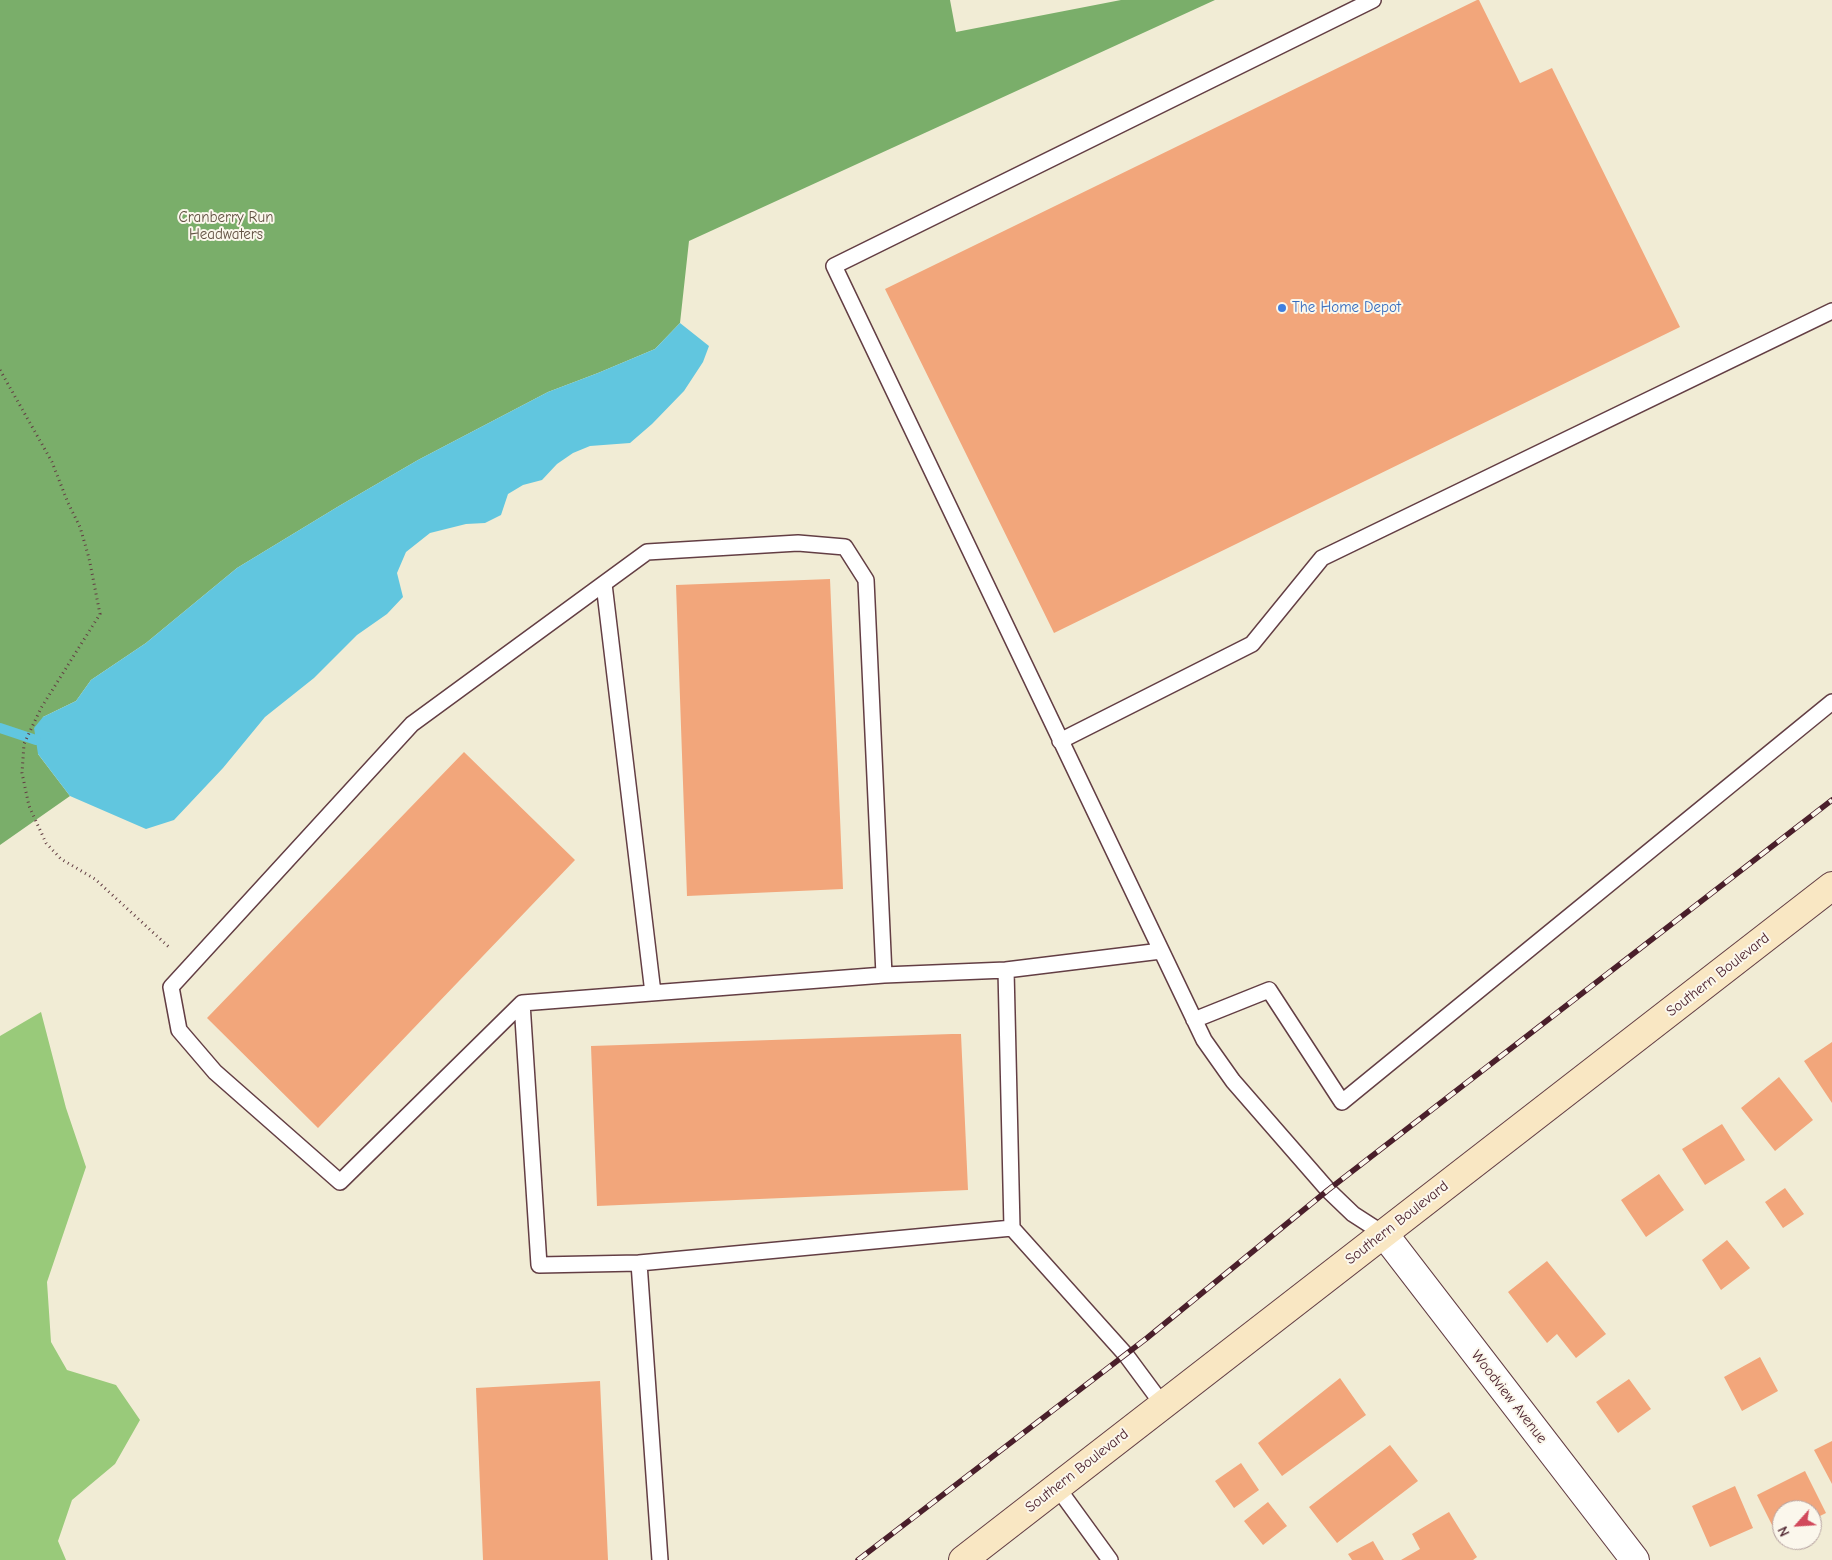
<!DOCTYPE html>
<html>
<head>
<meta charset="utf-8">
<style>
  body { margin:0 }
  #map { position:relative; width:1832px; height:1560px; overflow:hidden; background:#f1ecd5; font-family:"Comic Neue",sans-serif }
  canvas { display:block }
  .north { position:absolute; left:1772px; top:1500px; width:50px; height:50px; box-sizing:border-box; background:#fbf7ec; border:1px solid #b4a19f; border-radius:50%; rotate:244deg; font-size:14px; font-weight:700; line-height:20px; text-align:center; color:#4a1f2b }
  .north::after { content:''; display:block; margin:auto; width:18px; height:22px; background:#d1495b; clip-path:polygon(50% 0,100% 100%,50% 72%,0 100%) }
</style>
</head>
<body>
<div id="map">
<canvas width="1832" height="1560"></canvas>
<div class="north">N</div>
</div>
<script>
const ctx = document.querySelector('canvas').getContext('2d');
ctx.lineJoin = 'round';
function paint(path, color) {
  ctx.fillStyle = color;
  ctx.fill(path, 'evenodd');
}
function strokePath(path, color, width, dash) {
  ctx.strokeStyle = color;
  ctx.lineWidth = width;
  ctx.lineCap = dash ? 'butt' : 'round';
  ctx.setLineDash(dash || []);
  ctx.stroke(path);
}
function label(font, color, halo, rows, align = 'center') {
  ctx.font = font + ' "Comic Neue",sans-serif';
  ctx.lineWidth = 4;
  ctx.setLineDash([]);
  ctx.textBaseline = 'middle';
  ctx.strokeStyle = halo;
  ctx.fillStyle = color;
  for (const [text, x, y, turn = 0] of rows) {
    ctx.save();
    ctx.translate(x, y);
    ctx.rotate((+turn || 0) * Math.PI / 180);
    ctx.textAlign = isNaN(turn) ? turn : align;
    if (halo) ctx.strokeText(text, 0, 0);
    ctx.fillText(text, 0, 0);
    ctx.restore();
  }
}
paint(new Path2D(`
  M 41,1012 L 66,1108 L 86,1167 L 47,1282 L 51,1342 L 67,1370 L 116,1385 L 140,1420 L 115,1464 L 72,1500 L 58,1541 L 66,1560 L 0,1560 L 0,1036 Z`), '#99ca7a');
paint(new Path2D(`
  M 0,0 L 950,0 L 956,32 L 1121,0 L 1215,0 L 689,241 L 680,323 L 655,349 L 598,373 L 548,392 L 418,460 L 339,506 L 237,568 L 146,643 L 91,680 L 76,701 L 43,717 L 38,754 L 70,796 L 0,845 Z`), '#7aae6a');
paint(new Path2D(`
  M 680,323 L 709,346 L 703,362 L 684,391 L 652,424 L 630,443 L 590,446 L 573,453 L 557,464 L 542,480 L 523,485 L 508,494 L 501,515 L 485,523 L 466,524 L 430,533 L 406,552 L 397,573 L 403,597 L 387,614 L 357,635 L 314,678 L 265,717 L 223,768 L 174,820 L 146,829 L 70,796 L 38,754 L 34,728 L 43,717 L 76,701 L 91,680 L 146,643 L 237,568 L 339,506 L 418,460 L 548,392 L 598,373 L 655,349 Z`), '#61c6df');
strokePath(new Path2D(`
  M 0,728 L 36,740`), '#61c6df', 10);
paint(new Path2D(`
  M 1477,0 L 1479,0 L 1520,83 L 1552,68 L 1680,327 L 1054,633 L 885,289 Z
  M 830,579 L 843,889 L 687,896 L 676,585 Z
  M 464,752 L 575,860 L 318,1128 L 207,1018 Z
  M 952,1034 L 961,1034 L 968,1190 L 597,1206 L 591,1046 Z
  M 1832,1042 L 1832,1103 L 1804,1061 Z
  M 1779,1077 L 1813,1120 L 1775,1151 L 1741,1108 Z
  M 1722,1124 L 1745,1160 L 1705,1185 L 1682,1149 Z
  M 1659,1174 L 1684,1210 L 1646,1237 L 1621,1200 Z
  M 1785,1188 L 1804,1214 L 1783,1228 L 1765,1202 Z
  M 1727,1240 L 1750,1268 L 1721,1290 L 1702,1260 Z
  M 1547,1261 L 1606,1334 L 1576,1358 L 1557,1334 L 1547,1343 L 1508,1292 Z
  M 1760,1357 L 1778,1391 L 1742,1411 L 1724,1377 Z
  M 1340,1378 L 1366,1415 L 1282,1476 L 1258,1443 Z
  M 1629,1379 L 1651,1409 L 1618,1433 L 1596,1402 Z
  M 600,1381 L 608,1560 L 483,1560 L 476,1388 Z
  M 1832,1441 L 1832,1484 L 1814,1450 Z
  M 1390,1445 L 1418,1481 L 1337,1543 L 1309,1507 Z
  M 1241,1463 L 1259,1490 L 1234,1508 L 1215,1481 Z
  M 1805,1471 L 1826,1513 L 1812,1520 L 1812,1510 L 1782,1510 L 1782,1534 L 1778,1537 L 1757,1495 Z
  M 1735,1486 L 1753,1528 L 1710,1547 L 1692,1506 Z
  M 1268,1502 L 1287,1526 L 1263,1545 L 1244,1521 Z
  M 1449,1512 L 1477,1557 L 1473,1560 L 1401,1560 L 1420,1549 L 1412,1534 Z
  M 1373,1541 L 1384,1560 L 1352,1560 L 1348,1554 Z`), '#f2a67b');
const lane = new Path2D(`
  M 1373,0 L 834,266 L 1204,1040 L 1233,1081 L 1328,1190 L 1353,1214 L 1384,1234
  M 604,584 L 653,993
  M 1060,741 L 1252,644 L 1322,558 L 1832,311
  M 884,975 L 522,1003 L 340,1182 L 215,1072 L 179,1030 L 171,987 L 412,724 L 647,552 L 798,543 L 845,547 L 866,580 L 884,975 L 1006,970
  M 522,1003 L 539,1265 L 639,1263
  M 1194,1020 L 1269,990 L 1342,1102 L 1832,702
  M 1012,1228 L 1006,970 L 1161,951
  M 1057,1487 L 1110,1560
  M 660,1560 L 639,1263 L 1012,1228 L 1126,1355 L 1163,1405`);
const street = new Path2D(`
  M 1384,1234 L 1635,1560`);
const secondary = new Path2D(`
  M 963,1560 L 1832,886`);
strokePath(lane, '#633e44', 18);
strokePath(street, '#633e44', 30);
strokePath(secondary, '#633e44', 30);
strokePath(new Path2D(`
  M 0,370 L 52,462 L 68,503 L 80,527 L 89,558 L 100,614 L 41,708 L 24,744 L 22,773 L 29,806 L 46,843 L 61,859 L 95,879 L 171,949`), '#633e44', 3, [1, 4]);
strokePath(lane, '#fff', 15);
strokePath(street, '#fff', 28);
strokePath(secondary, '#f9e7c3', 28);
const rail = new Path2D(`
  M 858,1560 L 1147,1338 L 1328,1190 L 1832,800`);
strokePath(rail, '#4a1f2b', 5.5);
strokePath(rail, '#fbf7ec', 4, [11]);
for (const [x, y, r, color] of [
  [1282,308,5,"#3f7fe0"]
]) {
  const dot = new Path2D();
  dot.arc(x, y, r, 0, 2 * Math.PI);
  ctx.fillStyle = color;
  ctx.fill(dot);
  strokePath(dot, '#fbf7ec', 2);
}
label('15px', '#625243', '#fbf7ec', [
  ["Cranberry Run",226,218],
  ["Headwaters",226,235]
]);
label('15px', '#366cbe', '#fbf7ec', [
  ["The Home Depot",1292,308]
], 'left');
label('15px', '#4a1f2b', '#fbf7ec', [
  ["Southern Boulevard",1718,975,-38],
  ["Southern Boulevard",1397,1223,-38],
  ["Woodview Avenue",1509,1397,52],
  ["Southern Boulevard",1077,1471,-38]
]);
</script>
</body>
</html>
